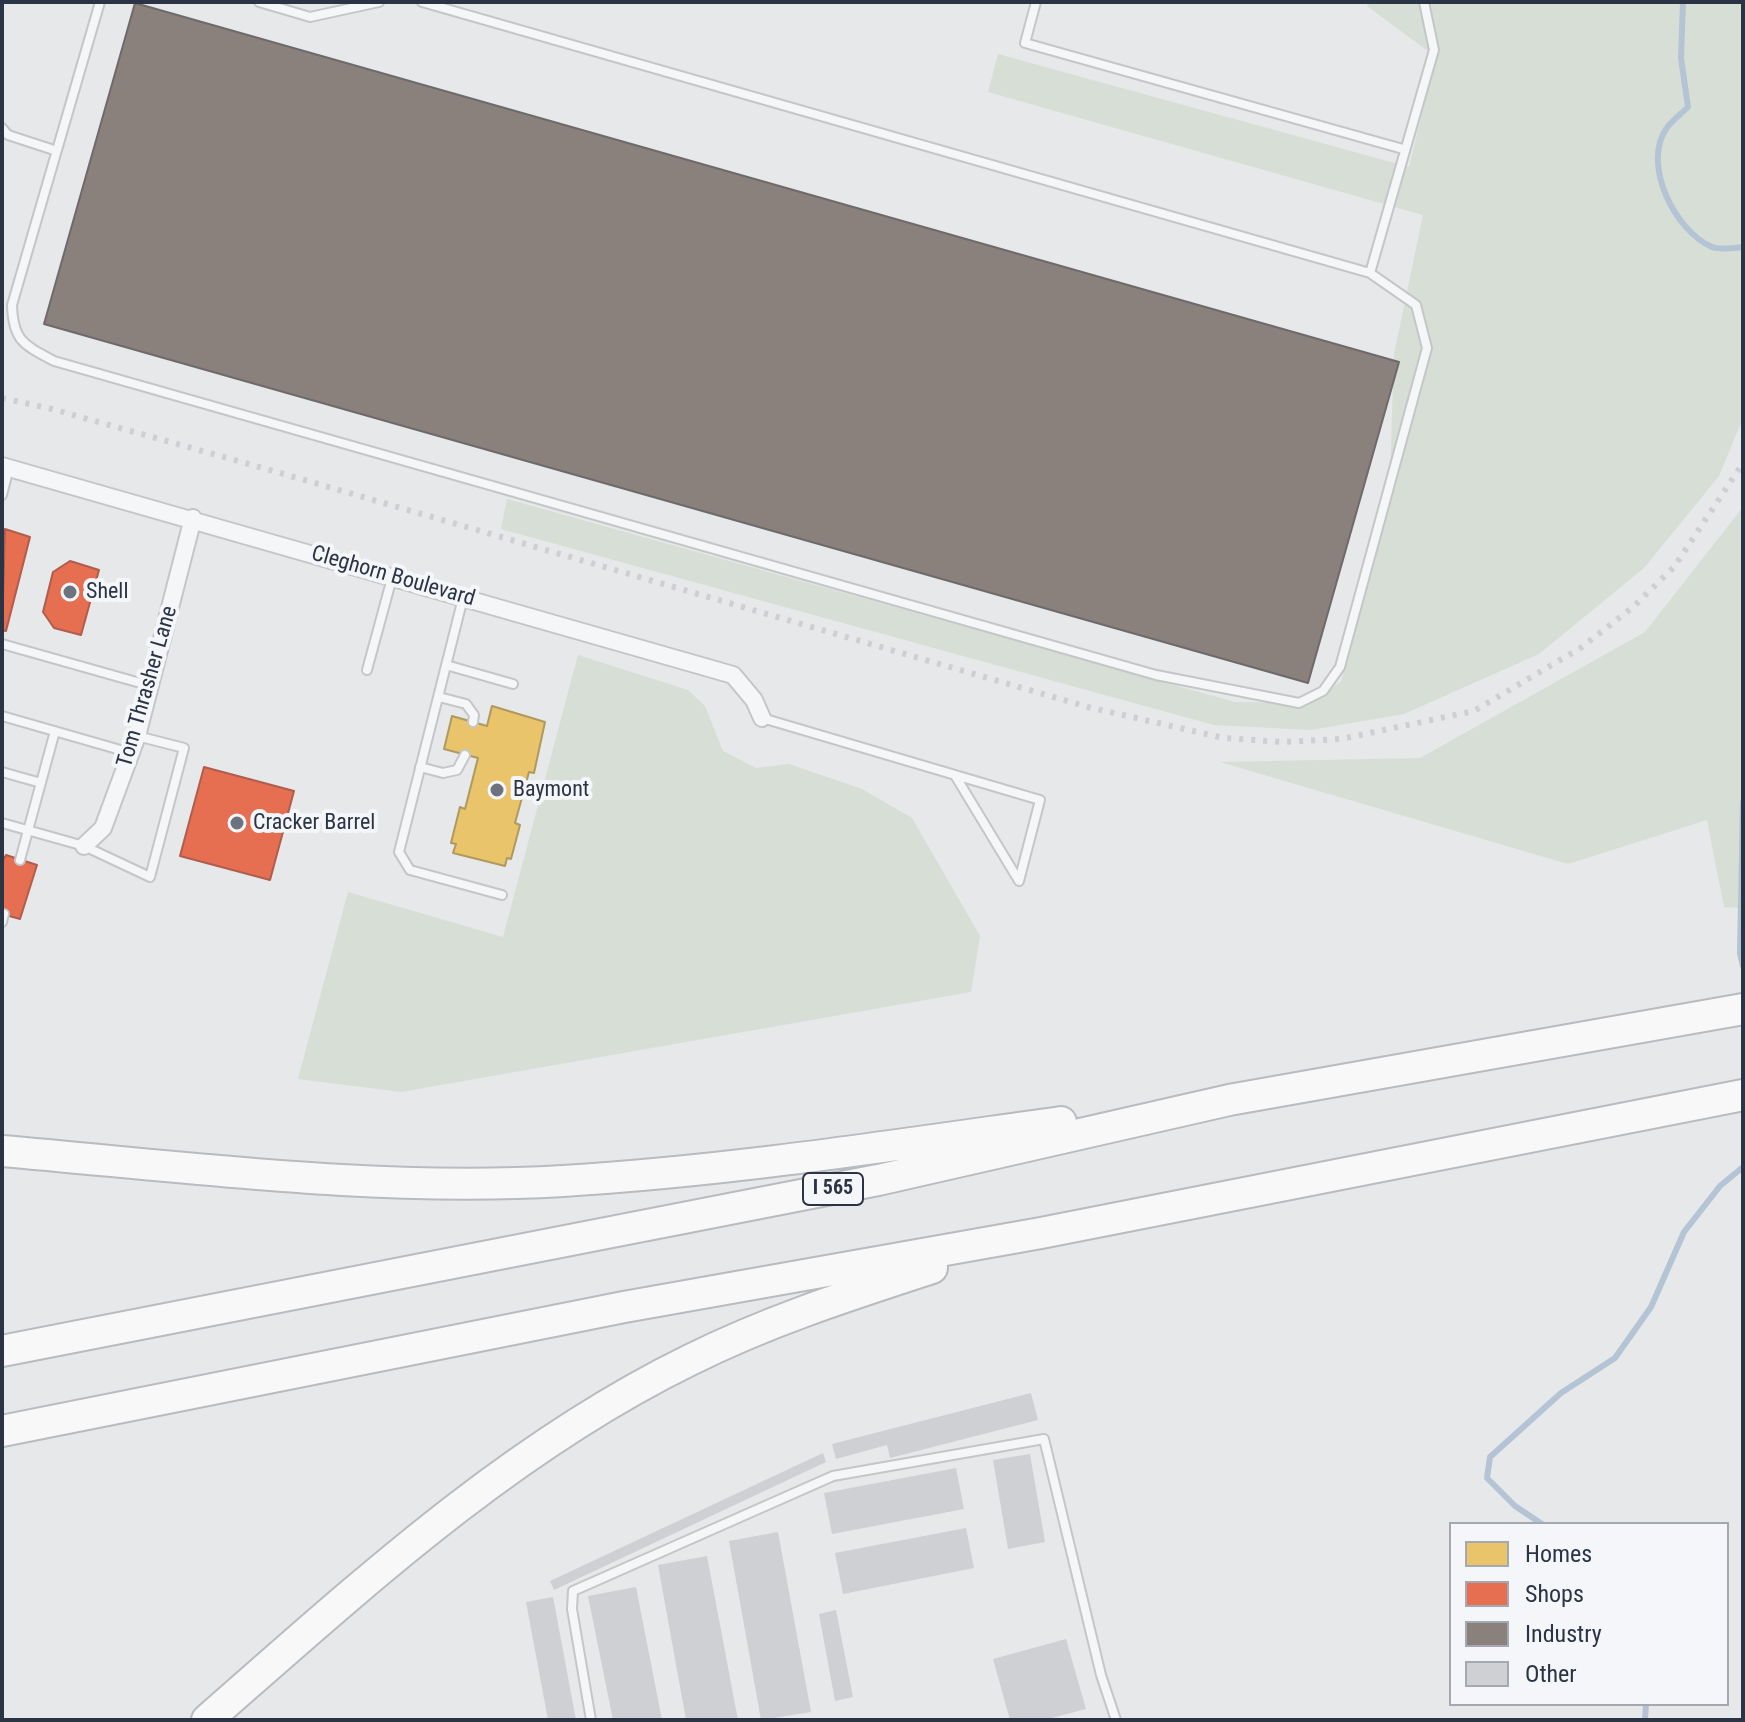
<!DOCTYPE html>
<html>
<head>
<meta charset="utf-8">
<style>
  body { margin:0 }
  #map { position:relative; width:1745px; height:1722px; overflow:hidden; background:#e6e8ea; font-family:"Roboto Condensed",sans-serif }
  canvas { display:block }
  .frame { position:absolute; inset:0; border:4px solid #2b3445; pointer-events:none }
  .legend { position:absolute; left:1449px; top:1522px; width:280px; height:184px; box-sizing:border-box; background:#f4f6f9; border:2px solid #a4a8b1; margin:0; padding:10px 14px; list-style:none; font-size:24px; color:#2b3445 }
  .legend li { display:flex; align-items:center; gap:16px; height:40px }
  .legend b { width:40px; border:2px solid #a4a8b1 }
</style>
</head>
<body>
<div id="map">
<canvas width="1745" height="1722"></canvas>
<div class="frame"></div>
<ul class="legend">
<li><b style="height:22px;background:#e9c46a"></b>Homes</li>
<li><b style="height:22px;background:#e76f51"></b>Shops</li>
<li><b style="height:22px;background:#8a817c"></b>Industry</li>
<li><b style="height:22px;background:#ced0d3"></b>Other</li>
</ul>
</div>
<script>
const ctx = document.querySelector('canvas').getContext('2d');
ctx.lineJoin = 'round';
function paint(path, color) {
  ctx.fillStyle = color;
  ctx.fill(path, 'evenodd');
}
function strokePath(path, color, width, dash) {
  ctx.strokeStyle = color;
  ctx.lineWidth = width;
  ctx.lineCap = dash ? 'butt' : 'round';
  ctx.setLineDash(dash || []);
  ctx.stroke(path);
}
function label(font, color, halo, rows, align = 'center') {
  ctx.font = font + ' "Roboto Condensed",sans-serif';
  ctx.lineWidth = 8;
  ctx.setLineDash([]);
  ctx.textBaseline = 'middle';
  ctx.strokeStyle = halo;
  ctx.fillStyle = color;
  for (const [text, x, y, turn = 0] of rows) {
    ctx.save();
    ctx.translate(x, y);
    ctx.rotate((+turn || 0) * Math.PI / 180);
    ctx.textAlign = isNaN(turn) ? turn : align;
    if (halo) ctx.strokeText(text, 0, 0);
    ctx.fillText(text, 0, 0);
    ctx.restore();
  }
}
paint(new Path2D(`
  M 1368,2 L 1743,2 L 1743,418 L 1719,476 L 1644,568 L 1539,654 L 1404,714 L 1311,730 L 1214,725 L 501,529 L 507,499 L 1235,702 L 1306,703 L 1341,682 L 1389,509 L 1394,354 L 1423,215 L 988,92 L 998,54 L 1409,167 L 1436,57 L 1367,6 Z
  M 1743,507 L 1743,908 L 1724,907 L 1707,820 L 1568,864 L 1220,762 L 1420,758 L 1645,632 Z
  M 578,655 L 688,690 L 705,706 L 723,751 L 756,768 L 789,764 L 862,789 L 912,818 L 980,936 L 971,992 L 401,1092 L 298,1079 L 348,892 L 503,937 Z`), '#d6ded6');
const homes = new Path2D(`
  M 492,706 L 545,722 L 534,773 L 529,772 L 515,823 L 520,825 L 511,859 L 507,858 L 505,866 L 453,853 L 456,844 L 451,843 L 460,807 L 465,809 L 478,758 L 444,749 L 452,716 L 487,726 Z`);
paint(homes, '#e9c46a');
strokePath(homes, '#b0995f', 2);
const shops = new Path2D(`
  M 5,529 L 30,537 L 6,631 L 2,630 Z
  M 70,561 L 99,570 L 81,635 L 54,628 L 43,612 L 53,572 Z
  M 204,767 L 294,791 L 270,880 L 180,856 Z
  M 6,855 L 37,865 L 20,919 L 2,914 L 2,862 Z`);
paint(shops, '#e76f51');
strokePath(shops, '#af5d4d', 2);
const industry = new Path2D(`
  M 135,3 L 1399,362 L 1308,683 L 44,324 Z`);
paint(industry, '#8a817c');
strokePath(industry, '#6e6a6c', 2);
strokePath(new Path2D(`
  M 1683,2 L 1681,58 L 1688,107 C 1681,114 1671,121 1666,129 C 1642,165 1675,231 1712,247 C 1719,250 1734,248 1743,247
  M 1743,802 L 1740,953 L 1743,966
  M 1542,1524 L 1515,1506 L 1487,1478 L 1490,1457 L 1561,1393 L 1615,1358 L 1651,1307 L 1684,1232 L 1720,1186 L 1743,1167
  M 1645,1720 L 1646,1704`), '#b4c4d5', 6);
paint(new Path2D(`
  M 1031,1393 L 1038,1420 L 890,1458 L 887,1445 L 836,1459 L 832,1444 Z
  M 823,1453 L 826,1462 L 554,1590 L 550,1581 Z
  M 1030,1454 L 1045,1542 L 1008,1549 L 993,1460 Z
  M 956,1468 L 964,1509 L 832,1534 L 824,1493 Z
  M 966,1528 L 974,1568 L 843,1594 L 835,1553 Z
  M 778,1532 L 811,1712 L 761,1720 L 729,1541 Z
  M 707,1556 L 738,1720 L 686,1720 L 658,1565 Z
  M 636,1587 L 662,1720 L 613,1720 L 588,1596 Z
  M 553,1597 L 576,1720 L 548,1720 L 526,1602 Z
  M 836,1610 L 853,1697 L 835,1701 L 819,1614 Z
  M 1066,1639 L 1086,1709 L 1044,1720 L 1010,1720 L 993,1659 Z`), '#ced0d3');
const service = new Path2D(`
  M 100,2 L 12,305 C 13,341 24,345 54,361 L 1156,675 L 1299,703 L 1323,691 L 1340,667 L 1427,348 L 1416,305 L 1370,273
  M 259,2 L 310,17 L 379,2
  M 422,2 L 1370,273 L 1434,50 L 1424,2
  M 1036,2 L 1025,43 L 1403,149
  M 2,128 L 8,135 L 54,150
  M 2,495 L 9,468
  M 463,598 L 399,852 L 410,870 L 502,895
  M 2,644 L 151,686
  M 446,665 L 513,684
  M 367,670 L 392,578
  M 439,697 L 466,704 L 474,715 L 473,722
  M 2,716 L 131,753
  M 762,718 L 1040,800 L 1019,881 L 956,777
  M 420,767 L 443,773 L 457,770 L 465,755
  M 2,772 L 41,783
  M 2,823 L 84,846 L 150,877 L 184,748 L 137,736
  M 20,860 L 55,731
  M 2,922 L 4,914
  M 591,1720 L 572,1609 L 573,1591 L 833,1476 L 1044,1439 L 1101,1675 L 1116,1720`);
const minor = new Path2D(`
  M 2,466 L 733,675 L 754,700 L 762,718
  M 84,846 L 103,828 L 137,736 L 193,518`);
const motorway = new Path2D(`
  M 2,1151 C 188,1167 376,1192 563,1181 C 729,1171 896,1145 1061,1122
  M 2,1351 L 878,1180 L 1229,1100 L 1743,1009
  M 2,1431 L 624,1307 L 1041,1233 L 1743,1095
  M 207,1720 C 358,1588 508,1449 690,1360 C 768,1321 849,1295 932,1268`);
strokePath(service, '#c4c6c8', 12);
strokePath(minor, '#c4c6c8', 20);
strokePath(motorway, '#b8bbbf', 34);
strokePath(service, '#f5f6f7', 8);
strokePath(minor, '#f5f6f7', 16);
strokePath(motorway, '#f8f8f8', 30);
strokePath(new Path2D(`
  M 2,398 L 52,409 L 256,466 L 1088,707 L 1224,738 L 1283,742 L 1341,739 L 1474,711 L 1582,647 L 1633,607 L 1674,567 L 1743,463`), '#cecfd2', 6, [4, 8]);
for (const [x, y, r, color] of [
  [70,592,8,"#6c737f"],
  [497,790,8,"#6c737f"],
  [237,823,8,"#6c737f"]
]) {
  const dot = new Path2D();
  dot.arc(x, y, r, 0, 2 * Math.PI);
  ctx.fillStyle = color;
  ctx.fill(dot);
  strokePath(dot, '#f4f6f9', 3);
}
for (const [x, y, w] of [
  [833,1189,60]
]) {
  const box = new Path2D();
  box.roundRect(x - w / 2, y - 16, w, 32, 6);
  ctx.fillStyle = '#f4f6f9';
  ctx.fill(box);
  strokePath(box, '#2b3445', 2);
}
label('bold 20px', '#2b3445', null, [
  ["I 565",833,1189]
]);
label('22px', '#2b3445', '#f4f6f9', [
  ["Cleghorn Boulevard",393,577,16],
  ["Tom Thrasher Lane",148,687,-74]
]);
label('22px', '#2b3445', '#f4f6f9', [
  ["Shell",86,592],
  ["Baymont",513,790],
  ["Cracker Barrel",253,823]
], 'left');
</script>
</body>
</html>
